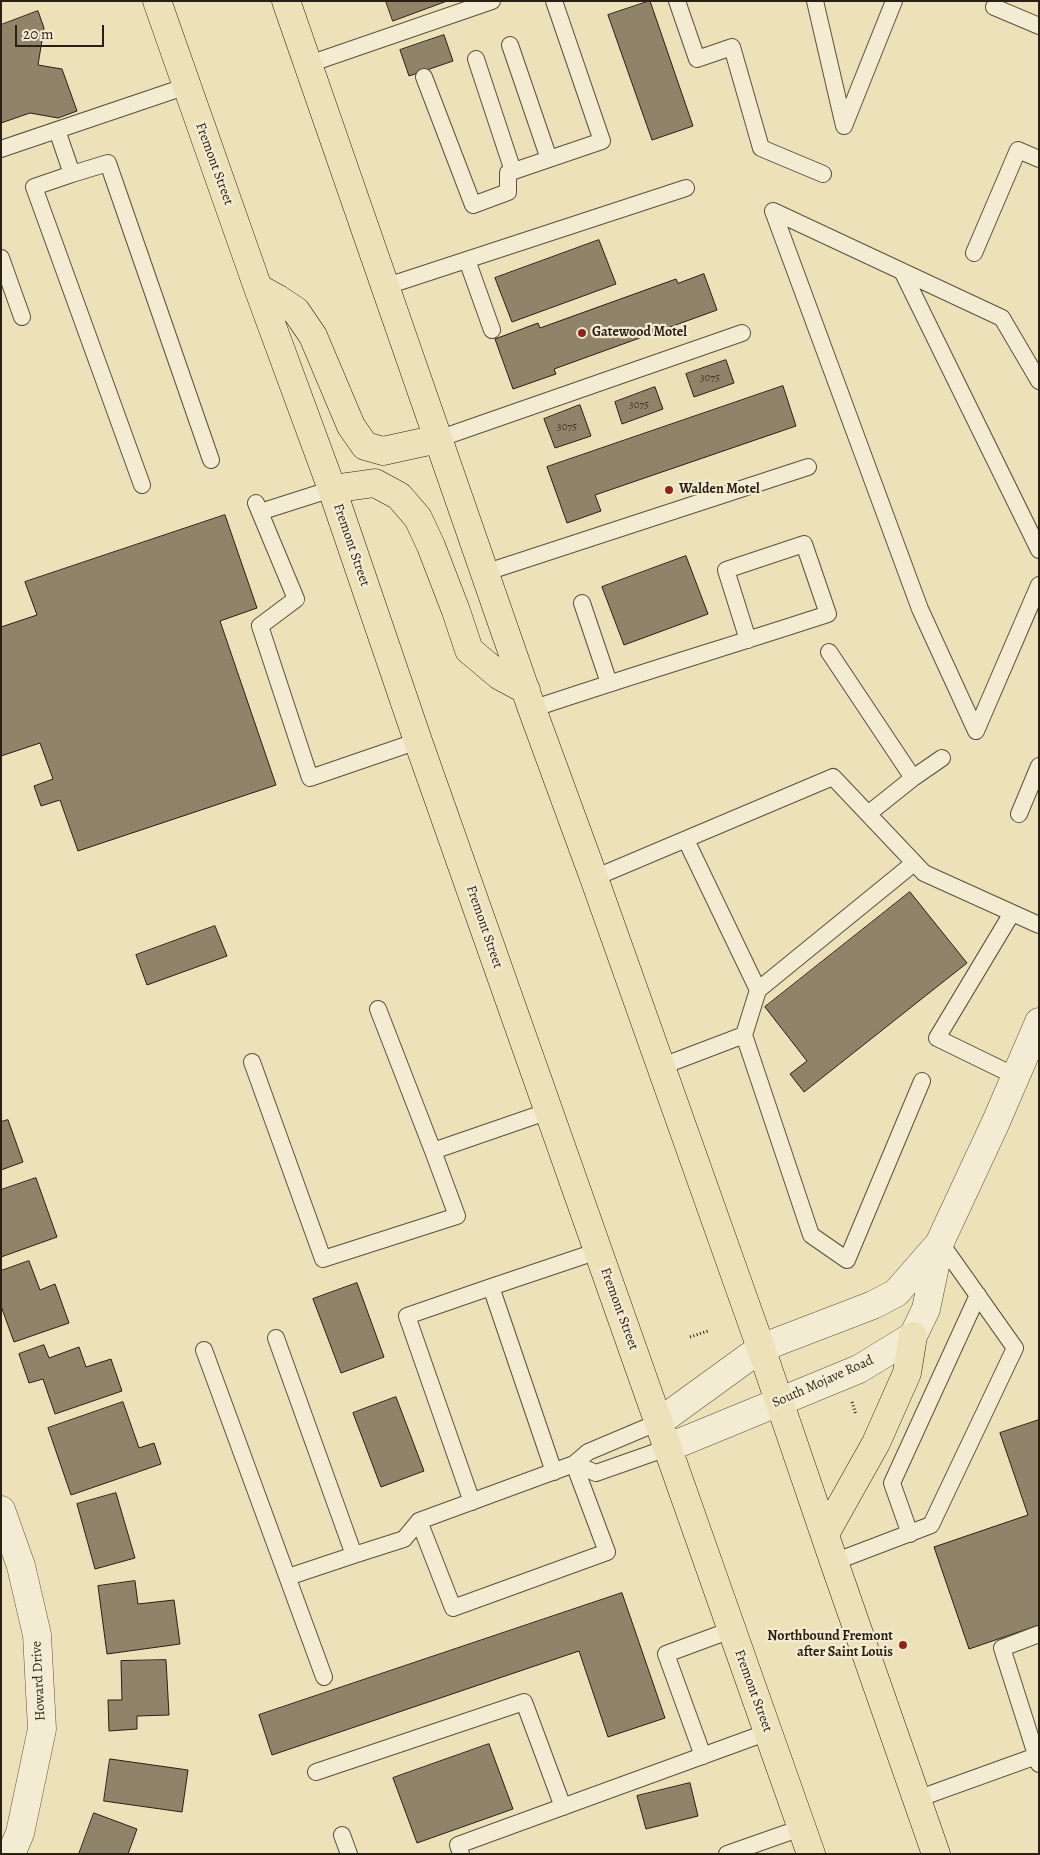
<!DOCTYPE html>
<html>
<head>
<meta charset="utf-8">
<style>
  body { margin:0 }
  #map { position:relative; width:1040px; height:1855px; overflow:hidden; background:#ece1b9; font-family:Alegreya,serif }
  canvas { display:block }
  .frame { position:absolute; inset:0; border:2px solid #2a1f13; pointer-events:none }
  .scale { position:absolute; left:15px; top:25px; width:89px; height:22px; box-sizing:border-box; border:2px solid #2a1f13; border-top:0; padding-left:6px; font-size:15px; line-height:18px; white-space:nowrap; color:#2a1f13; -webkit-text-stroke:4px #f3ecd2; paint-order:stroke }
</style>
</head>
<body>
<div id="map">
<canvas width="1040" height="1855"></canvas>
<div class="frame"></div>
<div class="scale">20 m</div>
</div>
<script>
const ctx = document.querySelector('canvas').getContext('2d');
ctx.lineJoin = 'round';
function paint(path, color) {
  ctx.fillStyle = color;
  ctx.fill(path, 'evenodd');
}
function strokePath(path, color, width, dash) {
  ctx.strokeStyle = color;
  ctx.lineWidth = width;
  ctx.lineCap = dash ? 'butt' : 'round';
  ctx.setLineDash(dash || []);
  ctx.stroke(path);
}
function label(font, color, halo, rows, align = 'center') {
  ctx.font = font + ' Alegreya,serif';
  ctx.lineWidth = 4.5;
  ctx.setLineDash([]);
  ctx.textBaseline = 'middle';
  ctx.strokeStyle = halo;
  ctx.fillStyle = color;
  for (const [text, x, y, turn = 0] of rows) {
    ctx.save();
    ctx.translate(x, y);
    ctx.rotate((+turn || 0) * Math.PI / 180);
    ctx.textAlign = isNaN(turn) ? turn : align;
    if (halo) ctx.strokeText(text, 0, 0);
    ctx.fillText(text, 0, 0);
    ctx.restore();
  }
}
const building = new Path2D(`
  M 386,1 L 447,1 L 393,21 Z
  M 650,1 L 693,126 L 652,140 L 608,15 Z
  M 38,11 L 44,28 L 38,65 L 62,69 L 77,111 L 58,118 L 30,113 L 1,123 L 1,25 Z
  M 444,35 L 453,61 L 409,76 L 400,50 Z
  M 599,240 L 616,284 L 512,322 L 495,278 Z
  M 704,274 L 717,310 L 554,369 L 556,374 L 513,389 L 495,339 L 538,323 L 540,328 L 676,279 L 678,283 Z
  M 726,360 L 734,383 L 694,397 L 686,374 Z
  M 783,386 L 796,426 L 595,495 L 601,511 L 567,523 L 547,467 Z
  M 655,387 L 663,409 L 622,424 L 615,402 Z
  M 580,405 L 591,436 L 555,448 L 544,419 Z
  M 225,515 L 257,608 L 220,621 L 276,785 L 78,851 L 60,800 L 41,806 L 34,786 L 53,779 L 40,743 L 1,756 L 1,627 L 37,615 L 25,582 Z
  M 686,556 L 708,614 L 624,645 L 602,587 Z
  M 910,892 L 967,963 L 804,1092 L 790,1074 L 807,1061 L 765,1007 Z
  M 215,926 L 227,956 L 147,985 L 136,955 Z
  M 8,1120 L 23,1162 L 1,1170 L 1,1122 Z
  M 36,1178 L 57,1237 L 1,1257 L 1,1190 Z
  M 29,1261 L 40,1290 L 55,1284 L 69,1323 L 14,1342 L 1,1306 L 1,1271 Z
  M 357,1283 L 384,1357 L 341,1373 L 313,1299 Z
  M 44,1345 L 49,1358 L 79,1347 L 86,1367 L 111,1359 L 122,1391 L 55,1414 L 43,1379 L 29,1383 L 19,1354 Z
  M 396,1397 L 424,1471 L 381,1487 L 353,1413 Z
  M 123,1402 L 139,1448 L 154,1443 L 161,1464 L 71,1495 L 48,1428 Z
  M 1039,1420 L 1039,1625 L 969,1649 L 934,1547 L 1028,1515 L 1000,1433 Z
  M 116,1493 L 135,1558 L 95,1569 L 77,1504 Z
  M 135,1581 L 138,1604 L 174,1600 L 180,1644 L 107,1654 L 98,1586 Z
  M 622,1593 L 665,1718 L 608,1737 L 579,1651 L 272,1755 L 259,1715 Z
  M 166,1660 L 169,1715 L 137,1716 L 137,1729 L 109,1731 L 108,1700 L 122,1700 L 121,1661 Z
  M 489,1744 L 513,1809 L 417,1843 L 393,1778 Z
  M 110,1759 L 188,1770 L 182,1812 L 104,1801 Z
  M 690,1783 L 698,1816 L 646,1829 L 637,1796 Z
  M 94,1813 L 137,1829 L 128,1854 L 79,1854 Z`);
paint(building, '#8f8469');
strokePath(building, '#2a1f13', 1);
const service = new Path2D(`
  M 677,1 L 697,59 L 732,47 L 761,148 L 823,174
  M 815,1 L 844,126 L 894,1
  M 994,7 L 1039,26
  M 510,45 L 549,159
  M 476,59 L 513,171
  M 309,64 L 492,1
  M 424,77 L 473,205 L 508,192 L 508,173 L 602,141 L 554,1
  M 57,130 L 72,174 L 108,163 L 211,460
  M 1,149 L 187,86
  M 72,174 L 34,187 L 142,485
  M 974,253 L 1018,150 L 1039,159
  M 1,258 L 22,317
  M 467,260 L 492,330
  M 902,271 L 1039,550
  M 384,287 L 686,188
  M 1039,381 L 1002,318 L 773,211 L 920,609 L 976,731 L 1039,585
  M 438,439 L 742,333
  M 256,503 L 296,599 L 260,626 L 310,778 L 418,741
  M 260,512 L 332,489
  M 484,573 L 808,467
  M 582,603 L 609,683
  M 829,652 L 913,778
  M 532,709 C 630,676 730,646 828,614 L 804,544 L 726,570 L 748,640
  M 868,814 L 913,778 L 942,758
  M 1019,814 L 1039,766
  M 686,840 L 758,990
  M 594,878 L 833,777 L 924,873 L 1039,925
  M 1012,913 L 937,1038 L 1015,1076
  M 378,1009 L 433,1151 L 549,1111
  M 744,1035 L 758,990 L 914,863
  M 252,1062 L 323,1259 L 457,1216 L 433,1151
  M 660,1067 L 744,1035 L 811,1235 L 847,1260 L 922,1081
  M 491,1287 L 598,1251
  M 276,1338 L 354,1555 L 404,1539 L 419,1521 L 574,1464 L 588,1452 L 659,1422
  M 204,1350 L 324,1677
  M 574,1464 L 596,1473 L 667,1448
  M 472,1502 L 407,1316 L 491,1287 L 554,1472
  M 419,1521 L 453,1608 L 607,1552 L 574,1464
  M 910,1534 L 892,1483 L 978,1295
  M 834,1562 L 931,1525 L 1015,1348 L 940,1242
  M 288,1577 L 354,1555
  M 1039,1634 L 1002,1648 L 1039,1764
  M 703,1756 L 666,1654 L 731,1630
  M 316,1772 L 524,1702 L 563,1807
  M 917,1799 L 1039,1755
  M 342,1835 L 349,1854
  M 461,1854 L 458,1845 L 768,1732
  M 727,1854 L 801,1828`);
const minor = new Path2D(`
  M 1,1510 L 21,1566 L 37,1635 L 42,1729 L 20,1833 L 11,1854`);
const tertiary = new Path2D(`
  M 659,1422 L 761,1348 L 873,1305 L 896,1293 L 938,1245
  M 667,1448 L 859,1369 L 913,1336 L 926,1309 L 940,1242 L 995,1124 L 1039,1022`);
const primary = new Path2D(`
  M 157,1 L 258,288 L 332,489 L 418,741 L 811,1854
  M 286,1 L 532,709 L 594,878 L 761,1348 L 834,1562 L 936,1854
  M 258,288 L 278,299 L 296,311 L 313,336 L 351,426 L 365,446 L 383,451 L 438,439
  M 332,489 L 375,483 L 399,496 L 418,518 L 431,546 L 456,611 L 469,650 L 500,676 L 526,690
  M 825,1534 L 876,1443 L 907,1373 L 913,1336`);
strokePath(service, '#5a503c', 18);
strokePath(minor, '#5a503c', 29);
strokePath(tertiary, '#5a503c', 29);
strokePath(primary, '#2a1f13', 29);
strokePath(new Path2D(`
  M 690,1337 L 708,1331
  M 852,1402 L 856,1415`), '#2a1f13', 3, [1, 2.5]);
strokePath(service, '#f3ecd2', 16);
strokePath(minor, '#f3ecd2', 28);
strokePath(tertiary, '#f3ecd2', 28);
strokePath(primary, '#ece1b9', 28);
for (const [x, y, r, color] of [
  [582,333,5,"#8f2418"],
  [669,490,5,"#8f2418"],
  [903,1645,5,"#8f2418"]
]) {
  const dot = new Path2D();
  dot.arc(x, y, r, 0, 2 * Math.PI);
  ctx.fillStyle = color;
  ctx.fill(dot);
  strokePath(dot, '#f3ecd2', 2);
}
label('11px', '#433828', null, [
  ["3075",710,378],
  ["3075",639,405],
  ["3075",567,427]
]);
label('14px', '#2a1f13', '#f3ecd2', [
  ["Fremont Street",214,164,70],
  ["Fremont Street",351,545,71],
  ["Fremont Street",484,927,71],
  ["Fremont Street",619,1309,70],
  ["South Mojave Road",823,1382,-24],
  ["Howard Drive",39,1681,-93],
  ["Fremont Street",753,1691,70]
]);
label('bold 14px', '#2a1f13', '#f3ecd2', [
  ["Gatewood Motel",592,333],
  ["Walden Motel",679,490],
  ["Northbound Fremont",893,1637,"right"],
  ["after Saint Louis",893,1653,"right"]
], 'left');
</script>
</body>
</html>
